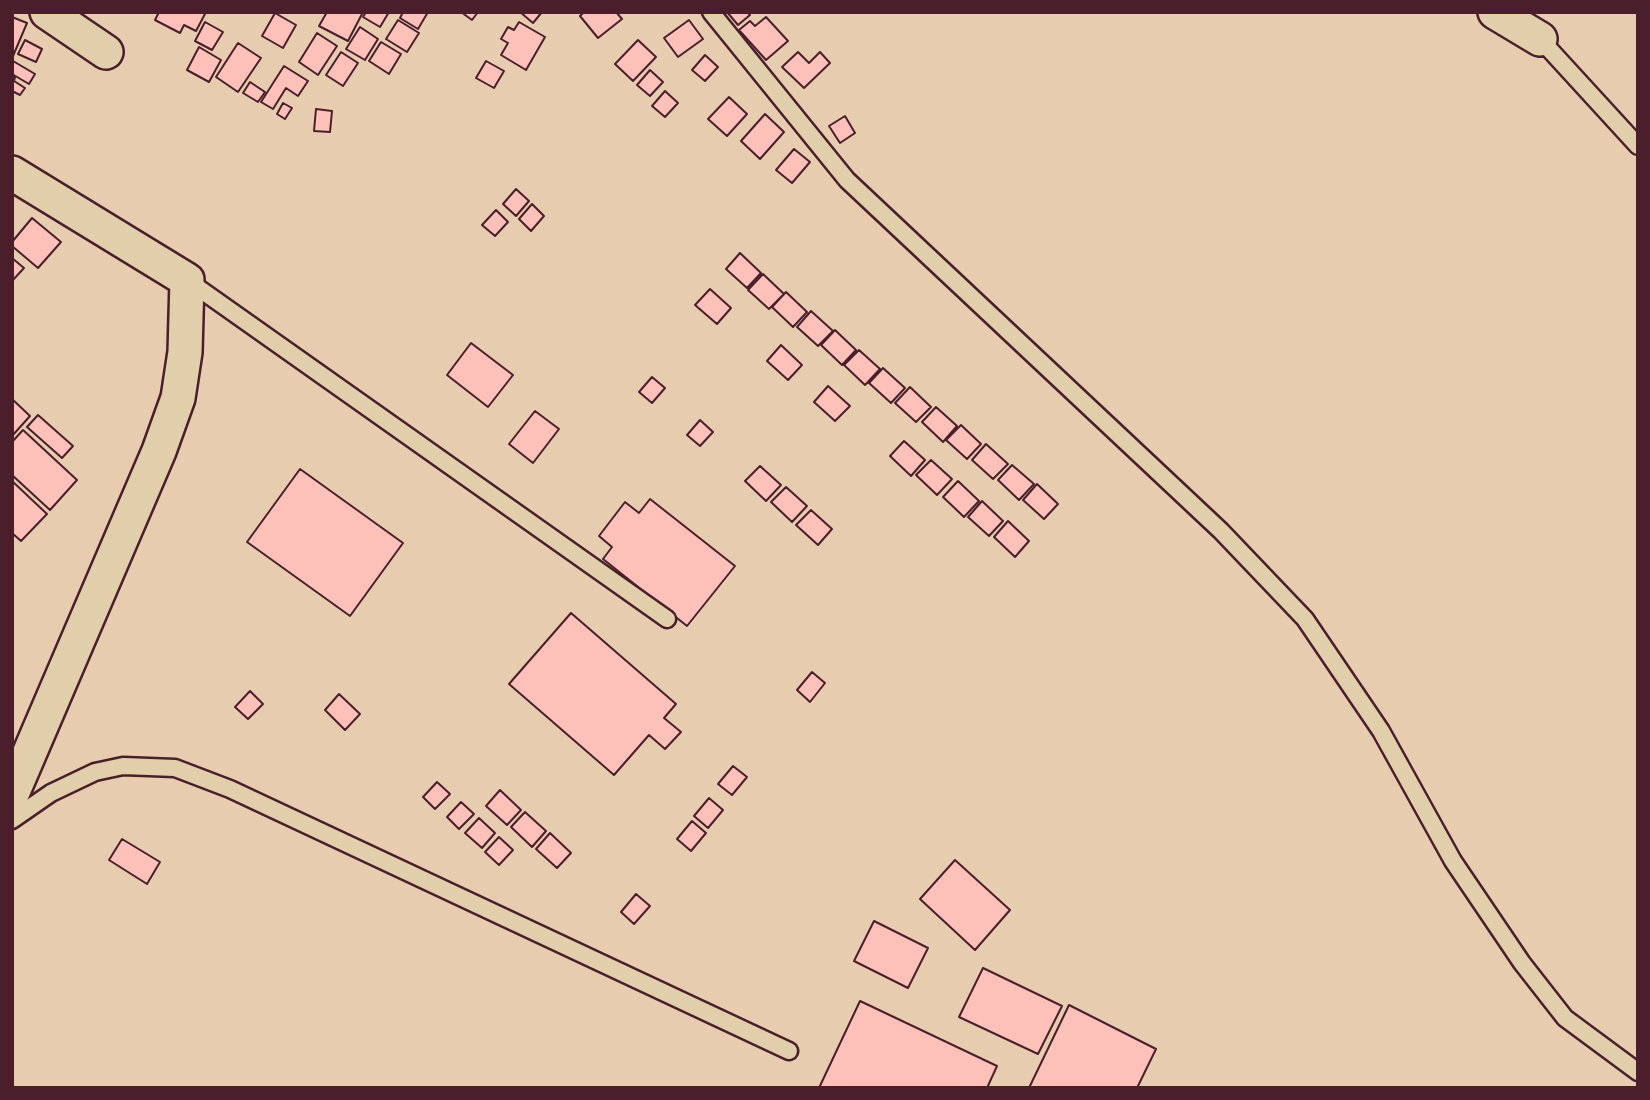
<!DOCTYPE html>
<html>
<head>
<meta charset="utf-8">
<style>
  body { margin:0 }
  #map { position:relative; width:1650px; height:1100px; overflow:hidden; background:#e7ccaf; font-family:"Shantell Sans",sans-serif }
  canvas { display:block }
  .frame { position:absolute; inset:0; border:14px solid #4a1f2b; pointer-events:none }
</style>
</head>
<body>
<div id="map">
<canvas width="1650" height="1100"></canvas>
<div class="frame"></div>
</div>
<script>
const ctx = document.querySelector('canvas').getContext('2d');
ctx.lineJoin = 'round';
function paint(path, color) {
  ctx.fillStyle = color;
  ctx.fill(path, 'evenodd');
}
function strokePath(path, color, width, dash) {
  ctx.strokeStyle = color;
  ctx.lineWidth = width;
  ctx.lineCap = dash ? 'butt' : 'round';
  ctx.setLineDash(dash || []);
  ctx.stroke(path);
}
const building = new Path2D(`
  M 159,12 L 206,12 L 196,31 L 184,25 L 180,33 L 155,20 Z
  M 327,12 L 363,12 L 348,41 L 319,26 Z
  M 366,12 L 389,12 L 380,27 L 363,17 Z
  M 403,12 L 428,12 L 418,29 L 400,18 Z
  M 461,12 L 478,12 L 472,20 Z
  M 520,12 L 542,12 L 533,23 Z
  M 584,12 L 616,12 L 622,19 L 598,38 L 580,16 Z
  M 727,12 L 747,12 L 750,15 L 738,25 Z
  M 275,13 L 296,25 L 283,48 L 262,36 Z
  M 12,17 L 27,23 L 13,56 L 12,56 Z
  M 766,17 L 788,41 L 766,60 L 739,30 L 750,21 L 755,26 Z
  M 398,20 L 419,33 L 407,52 L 386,39 Z
  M 689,20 L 703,39 L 678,57 L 664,38 Z
  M 205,22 L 223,32 L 212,50 L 195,41 Z
  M 519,22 L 545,37 L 526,70 L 501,55 L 508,43 L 501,39 L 508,27 L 514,30 Z
  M 360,27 L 378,39 L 365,60 L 346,49 Z
  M 317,33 L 337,46 L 318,75 L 299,62 Z
  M 25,40 L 42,49 L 36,62 L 18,54 Z
  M 638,40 L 656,57 L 633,81 L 615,64 Z
  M 381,42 L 401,54 L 389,74 L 369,61 Z
  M 238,43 L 261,58 L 238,92 L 216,77 Z
  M 199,47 L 221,60 L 209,82 L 187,70 Z
  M 341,52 L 358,63 L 343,86 L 326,75 Z
  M 798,52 L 809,63 L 820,52 L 830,63 L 804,88 L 782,67 Z
  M 705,55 L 718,67 L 705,81 L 692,70 Z
  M 13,61 L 35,74 L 29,84 L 12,74 Z
  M 486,61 L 504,71 L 494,88 L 476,78 Z
  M 284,66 L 308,81 L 298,96 L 286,88 L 273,109 L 261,102 Z
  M 650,70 L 663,82 L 650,96 L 637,85 Z
  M 12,76 L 15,77 L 14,81 L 25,88 L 20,95 L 12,91 Z
  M 250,82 L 265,92 L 258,102 L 243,93 Z
  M 665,91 L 678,103 L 665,117 L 652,106 Z
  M 729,97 L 747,114 L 727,136 L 708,119 Z
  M 283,103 L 292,108 L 285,119 L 277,114 Z
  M 316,109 L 332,111 L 330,132 L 314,131 Z
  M 765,114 L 784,132 L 760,159 L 741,141 Z
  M 845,116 L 855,133 L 840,143 L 829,126 Z
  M 794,149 L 810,162 L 792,183 L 776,170 Z
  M 516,189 L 529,201 L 516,216 L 503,204 Z
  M 532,204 L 544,216 L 531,231 L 519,219 Z
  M 496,210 L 508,222 L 495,236 L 482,225 Z
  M 32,218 L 61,242 L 38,268 L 12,246 L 12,242 Z
  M 740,253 L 761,273 L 747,288 L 726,269 Z
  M 12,258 L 24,268 L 12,281 Z
  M 763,274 L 784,294 L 769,309 L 748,290 Z
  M 710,289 L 731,308 L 717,324 L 695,305 Z
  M 786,292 L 807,312 L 793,327 L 772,307 Z
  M 811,311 L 833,331 L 818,346 L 797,327 Z
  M 835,330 L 856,350 L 842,365 L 821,345 Z
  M 471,343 L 513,375 L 488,407 L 447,375 Z
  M 781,345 L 802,365 L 788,380 L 767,361 Z
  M 859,350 L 880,369 L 865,385 L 844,365 Z
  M 883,368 L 905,388 L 891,403 L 869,383 Z
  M 652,377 L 665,388 L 652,403 L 639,392 Z
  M 828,386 L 850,406 L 835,421 L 814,402 Z
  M 910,387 L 931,407 L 916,422 L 895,403 Z
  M 12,399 L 30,416 L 12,436 Z
  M 936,407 L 957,426 L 943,442 L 922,422 Z
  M 535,411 L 559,429 L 533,463 L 509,444 Z
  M 38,415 L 73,446 L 62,458 L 27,427 Z
  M 700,420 L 713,432 L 700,446 L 687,435 Z
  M 961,425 L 981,444 L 967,459 L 946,440 Z
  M 23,430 L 77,480 L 50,510 L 12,475 L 12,442 Z
  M 904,441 L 925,460 L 911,476 L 890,456 Z
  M 986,444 L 1008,464 L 993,479 L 972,460 Z
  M 931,460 L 952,479 L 937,495 L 916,475 Z
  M 1012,465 L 1034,484 L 1019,500 L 998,480 Z
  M 760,466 L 781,485 L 766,501 L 745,481 Z
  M 300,469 L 403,543 L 350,616 L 247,542 Z
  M 12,481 L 47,514 L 21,541 L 12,533 Z
  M 958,481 L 979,501 L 964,517 L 943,497 Z
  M 1037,484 L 1058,504 L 1044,519 L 1023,500 Z
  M 786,487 L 807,506 L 792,522 L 771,502 Z
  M 650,499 L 735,566 L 687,626 L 603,559 L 612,547 L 599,536 L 625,502 L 639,513 Z
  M 982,501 L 1003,521 L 989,536 L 968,517 Z
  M 811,510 L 832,529 L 818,545 L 796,525 Z
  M 1008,521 L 1029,541 L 1015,557 L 994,537 Z
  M 571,613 L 676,704 L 664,718 L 681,732 L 665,749 L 649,735 L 614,775 L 509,684 Z
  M 812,672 L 825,683 L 810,702 L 797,690 Z
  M 250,691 L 263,704 L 248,719 L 235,707 Z
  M 339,694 L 360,714 L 345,730 L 325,710 Z
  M 733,766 L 747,777 L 732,795 L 718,784 Z
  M 437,782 L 450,794 L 435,809 L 423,797 Z
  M 500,790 L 521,810 L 507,825 L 486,806 Z
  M 709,798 L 723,810 L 708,828 L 694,816 Z
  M 461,802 L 474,814 L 459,829 L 447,817 Z
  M 525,812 L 546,831 L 532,847 L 511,827 Z
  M 479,818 L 495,833 L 482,848 L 465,833 Z
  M 692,821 L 706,833 L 691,851 L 677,839 Z
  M 550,833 L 571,853 L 557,868 L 536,849 Z
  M 499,837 L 513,850 L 499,865 L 485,852 Z
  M 122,839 L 160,862 L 147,884 L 109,860 Z
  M 955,860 L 1010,910 L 975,950 L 920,899 Z
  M 636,894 L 650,906 L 634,924 L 621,912 Z
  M 874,921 L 928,948 L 908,988 L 854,961 Z
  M 983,968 L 1062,1006 L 1038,1054 L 959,1017 Z
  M 860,1001 L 997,1066 L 987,1088 L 819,1088 Z
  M 1069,1005 L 1156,1049 L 1137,1088 L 1029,1088 Z`);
paint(building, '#fdc1ba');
strokePath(building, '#4a1f2b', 2);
const service = new Path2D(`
  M 711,12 L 847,180 L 1221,531 L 1305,619 L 1381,731 L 1453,861 L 1522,963 L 1565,1018 L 1638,1072
  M 1540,39 L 1638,146
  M 187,280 L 667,619
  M 12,820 L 51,793 L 95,772 L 123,766 L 175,768 L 230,789 L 789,1051`);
const minor = new Path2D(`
  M 47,12 L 106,52
  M 1495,12 L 1540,39
  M 12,173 L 187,280 L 185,352 L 178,398 L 159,451 L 12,794`);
strokePath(service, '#4a1f2b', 21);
strokePath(minor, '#4a1f2b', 38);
strokePath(service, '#e1cfac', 16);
strokePath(minor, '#e1cfac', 33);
</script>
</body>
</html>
